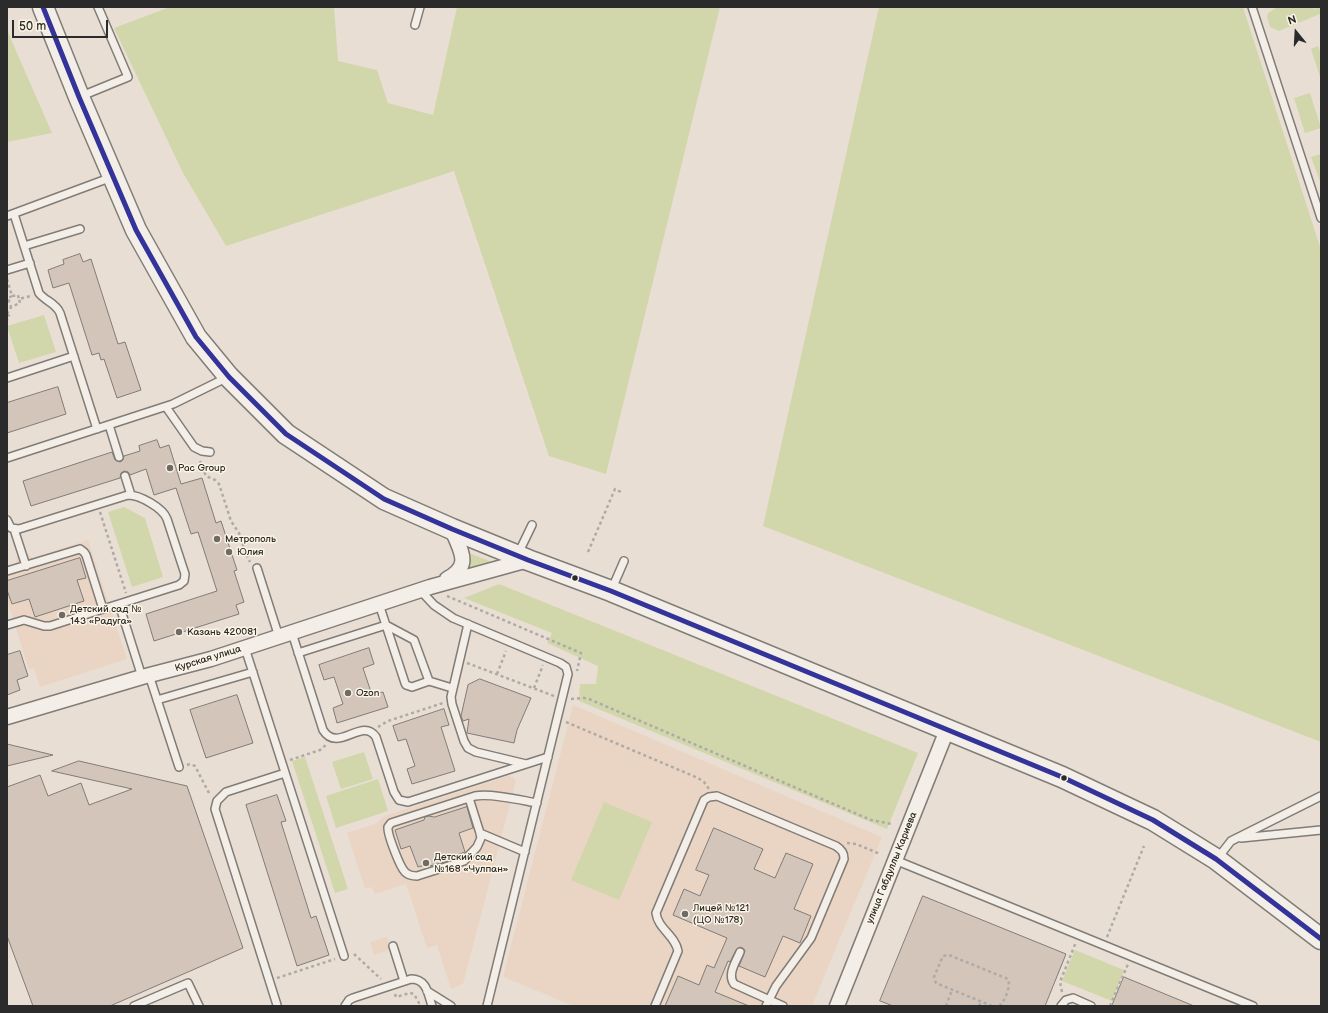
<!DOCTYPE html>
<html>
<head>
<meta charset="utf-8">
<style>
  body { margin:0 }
  #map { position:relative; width:1328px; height:1013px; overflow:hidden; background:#e9ded3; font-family:"Balsamiq Sans",sans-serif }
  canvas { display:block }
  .frame { position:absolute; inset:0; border:8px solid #2b2b2b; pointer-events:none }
  .north { position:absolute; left:1276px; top:12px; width:40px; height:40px; -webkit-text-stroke:3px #fcf5e5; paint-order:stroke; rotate:342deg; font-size:11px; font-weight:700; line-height:16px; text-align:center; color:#2b2b2b }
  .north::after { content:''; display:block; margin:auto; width:14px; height:18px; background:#2b2b2b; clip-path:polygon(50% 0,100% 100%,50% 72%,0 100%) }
  .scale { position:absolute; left:12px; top:20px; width:96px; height:18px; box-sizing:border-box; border:2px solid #2b2b2b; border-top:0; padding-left:5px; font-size:12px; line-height:14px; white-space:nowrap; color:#2b2b2b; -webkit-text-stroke:3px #fcf5e5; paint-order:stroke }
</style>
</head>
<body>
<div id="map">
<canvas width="1328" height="1013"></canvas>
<div class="frame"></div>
<div class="north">N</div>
<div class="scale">50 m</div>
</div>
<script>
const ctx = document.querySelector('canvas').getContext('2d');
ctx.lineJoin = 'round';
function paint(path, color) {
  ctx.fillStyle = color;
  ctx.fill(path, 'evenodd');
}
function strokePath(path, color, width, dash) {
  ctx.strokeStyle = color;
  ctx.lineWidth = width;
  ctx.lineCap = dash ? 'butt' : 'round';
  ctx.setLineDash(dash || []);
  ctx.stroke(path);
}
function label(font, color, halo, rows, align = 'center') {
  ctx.font = font + ' "Balsamiq Sans",sans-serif';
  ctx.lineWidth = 3;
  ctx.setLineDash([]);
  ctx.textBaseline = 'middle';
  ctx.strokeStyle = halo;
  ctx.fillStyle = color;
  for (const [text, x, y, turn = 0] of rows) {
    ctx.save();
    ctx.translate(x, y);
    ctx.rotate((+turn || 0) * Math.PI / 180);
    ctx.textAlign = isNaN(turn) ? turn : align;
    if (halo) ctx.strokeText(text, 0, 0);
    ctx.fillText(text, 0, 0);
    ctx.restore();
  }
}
paint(new Path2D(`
  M 88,540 L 127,659 L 40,687 L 34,668 L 29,670 L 7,600 L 7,567 L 16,564 L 17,554 L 25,551 L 32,558 Z
  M 573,705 L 882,837 L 812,1006 L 574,1006 L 503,977 Z
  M 508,776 L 513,777 L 516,781 L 463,984 L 451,989 L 437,945 L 427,948 L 406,884 L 375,894 L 372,887 L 365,889 L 347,833 L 377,823 L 384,816 Z
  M 387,937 L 391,949 L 374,955 L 370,942 Z`), '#ead5c4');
paint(new Path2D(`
  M 170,7 L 334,7 L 338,61 L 377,70 L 388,103 L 433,115 L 457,7 L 720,7 L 606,474 L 549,456 L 454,171 L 226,246 L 183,173 L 114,28 Z
  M 879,7 L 1243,7 L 1321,250 L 1321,742 L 763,526 Z
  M 1277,7 L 1313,7 L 1314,9 L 1321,7 L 1320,14 L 1279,31 L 1270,27 L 1267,17 L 1268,13 Z
  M 7,30 L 52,133 L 7,142 Z
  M 1318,46 L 1321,54 L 1321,80 L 1311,49 Z
  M 1310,93 L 1321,128 L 1305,133 L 1294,98 Z
  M 1321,154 L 1321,184 L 1311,157 Z
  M 44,315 L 56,352 L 19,363 L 7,326 Z
  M 124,507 L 145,518 L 163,577 L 132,587 L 108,512 Z
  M 469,553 L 497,564 L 464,575 L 470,562 Z
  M 499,584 L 918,753 L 887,829 L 579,701 L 580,684 L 596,684 L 598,666 L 547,643 L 552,633 L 464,598 Z
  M 364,752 L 373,779 L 341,789 L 332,762 Z
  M 305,757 L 348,889 L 335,893 L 292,761 Z
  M 378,779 L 388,811 L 336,828 L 326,796 Z
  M 604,802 L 652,822 L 619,900 L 571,880 Z
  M 1075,950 L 1124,970 L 1112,1001 L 1062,981 Z`), '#d1d7aa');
const building = new Path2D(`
  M 80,254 L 83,262 L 91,259 L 118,344 L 125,342 L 141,390 L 117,398 L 104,359 L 101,360 L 99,353 L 92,355 L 69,283 L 53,288 L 48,270 L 64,264 L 63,260 Z
  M 58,387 L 66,414 L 7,433 L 7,403 Z
  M 157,440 L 160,448 L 169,445 L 181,484 L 202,478 L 216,523 L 221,521 L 237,570 L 234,571 L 244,602 L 236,605 L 239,614 L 154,641 L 146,614 L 217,591 L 198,532 L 191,534 L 176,488 L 154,495 L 146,469 L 130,475 L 128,472 L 124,471 L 121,473 L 120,478 L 31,506 L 23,481 L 112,452 L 115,460 L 120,462 L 123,460 L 124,456 L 140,451 L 139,446 Z
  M 80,558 L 86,578 L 77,580 L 84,601 L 35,617 L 29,599 L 12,604 L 7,590 L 7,581 Z
  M 369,648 L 374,664 L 363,668 L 372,695 L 383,692 L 388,707 L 337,723 L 333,708 L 343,704 L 334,677 L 324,680 L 319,665 Z
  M 20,651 L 28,676 L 17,680 L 20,690 L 7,695 L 7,655 Z
  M 480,679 L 531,698 L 517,730 L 514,743 L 467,733 L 469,719 L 463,721 L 461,716 L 468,685 Z
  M 237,695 L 253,743 L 206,758 L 190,710 Z
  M 444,709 L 449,725 L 441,727 L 455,771 L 412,784 L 407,769 L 415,766 L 406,739 L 398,741 L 393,726 Z
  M 7,744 L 53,755 L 7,766 Z
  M 79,761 L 187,786 L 243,948 L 110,1006 L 33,1006 L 7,936 L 7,787 L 40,775 L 48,796 L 81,783 L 89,805 L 132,789 L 52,771 Z
  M 277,795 L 286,821 L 281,822 L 311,918 L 316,916 L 329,955 L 297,966 L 246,805 Z
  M 467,807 L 473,828 L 459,833 L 465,852 L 454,856 L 455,859 L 430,866 L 429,864 L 418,867 L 410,846 L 401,849 L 395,830 L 424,820 L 425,817 L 429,816 L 434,817 Z
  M 714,828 L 763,849 L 754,869 L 775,878 L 786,853 L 813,864 L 794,909 L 811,916 L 800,943 L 783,936 L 765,977 L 739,966 L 745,951 L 744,949 L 740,947 L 736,950 L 730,962 L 728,961 L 715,992 L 749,1006 L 665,1006 L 678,976 L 699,985 L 707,965 L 714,968 L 727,938 L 673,915 L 684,889 L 700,896 L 709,875 L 696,870 Z
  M 923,896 L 1066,954 L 1045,1006 L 893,1006 L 880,1001 Z
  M 1124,977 L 1194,1006 L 1112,1006 Z`);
paint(building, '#d3c5ba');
strokePath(building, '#807c77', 1);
const lane = new Path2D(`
  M 1252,7 L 1321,218
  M 415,25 L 420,7
  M 79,97 L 128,77 L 98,7
  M 14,214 L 39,293 C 45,301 56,303 60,313 L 97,429
  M 7,216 L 112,177
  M 24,246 L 80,229
  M 7,270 L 30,263
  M 7,378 L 74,356
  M 166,407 L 194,447 L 202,451 L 210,452
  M 109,425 L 119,457
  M 7,458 L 173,404 L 228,377
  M 125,476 L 131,495
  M 7,520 L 11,528 L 19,529 L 128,495 C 140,495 163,508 167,519 L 185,574 L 184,581 L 179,585 L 119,604 L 142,677
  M 14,529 L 26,566
  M 518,554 L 532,525
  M 257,568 L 279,637
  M 7,571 L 80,549 L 84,552 L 86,555 L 103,609 L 50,626 L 44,626 L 24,620 L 7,625
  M 420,590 L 434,605 L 453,618 L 560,663 L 566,667 L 568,674 L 487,1006
  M 611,591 L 624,561
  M 103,609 L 119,604
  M 468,624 L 451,697 L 452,704 L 464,741 L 468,748 L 476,752 L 526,764
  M 292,633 L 323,730 C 338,754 362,716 376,737 L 394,792 L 399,800 L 408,802 L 548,757
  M 245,648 L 344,956
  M 298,653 L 386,625 L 414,640 L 429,681 L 412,687 L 406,685 L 405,683 L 379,604
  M 149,675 L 179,767
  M 429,681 L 452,688
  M 157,700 L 253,672
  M 469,798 L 480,833 L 481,838 L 477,847 L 464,861 L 417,876 C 412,876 408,875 405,872 C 400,867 387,834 388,827 L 391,823 L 475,796 C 491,793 520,800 537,803
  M 480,833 L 525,852
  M 1241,838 L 1321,830
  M 1217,859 L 1231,841 L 1321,796
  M 895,860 L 1253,1006
  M 393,946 L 404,981
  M 740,952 C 736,962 727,974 734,984 L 783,1006
  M 427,991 L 451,1006
  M 277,1005 L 215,809 L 217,801 L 226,792 L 285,773
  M 134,1006 L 188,983 L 199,1006
  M 345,1006 L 349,1000 L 353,998 L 411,979 C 427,979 428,994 432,1006
  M 655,1006 L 678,951 C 675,935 658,929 656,913 L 704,800 L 709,797 L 717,796 L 836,846 C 842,850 844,853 844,859 L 811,938 L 776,986 L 766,1006
  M 1061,1006 L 1066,1000 L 1073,998 L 1091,1006`);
const street = new Path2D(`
  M 447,579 C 473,565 460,551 452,529
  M 7,717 L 142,677 L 211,659 L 430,587 L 528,560
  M 837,1006 L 947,730`);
const secondary = new Path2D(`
  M 43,7 L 79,97 L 136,230 L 196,337 L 229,377 L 286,434 L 384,499 L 452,529 L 528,560 L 611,591 L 1062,777 L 1153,820 L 1216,859 L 1321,939`);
strokePath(lane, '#807c77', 10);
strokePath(street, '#807c77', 17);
strokePath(secondary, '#807c77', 23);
strokePath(new Path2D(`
  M 7,279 L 12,296 L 18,295 L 19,299 L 31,296
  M 12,296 L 8,298 L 11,307 L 20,303 L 19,299
  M 7,314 L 9,316 L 7,320
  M 7,314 L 11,307
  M 200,461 L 206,476 L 215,480 L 219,484 L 231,521 L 239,533 L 246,554 L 250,562
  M 100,512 L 126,593
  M 588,552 L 615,489 L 623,493
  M 447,596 L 581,653 L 577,671
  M 467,663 L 554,696
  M 497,674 L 506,651
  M 534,688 L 543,665
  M 571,699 L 584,698 L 589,699 L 871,820 L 892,824
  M 566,722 L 698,778 L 704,782 L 709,789
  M 378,727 L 388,721 L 443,703
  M 290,760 L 320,750 L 327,744
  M 187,765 L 190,764 L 195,766 L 210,795
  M 847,843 L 856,844 L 880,854
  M 1107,937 L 1144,846
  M 354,954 L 381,979
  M 277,978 L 335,959
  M 1062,992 L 1060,982 L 1076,942
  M 395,994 L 396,997 L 410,993 L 414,994 L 419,1003 L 422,1003
  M 946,1006 L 952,990
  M 979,1006 L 981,1001
  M 992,1006 L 936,983 L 934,977 L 943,956 L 949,955 L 1008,979 C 1011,986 1005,1002 999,1006
  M 1110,1006 L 1128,964`), '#aeaba7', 2.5, [3, 3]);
strokePath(lane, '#f3efe8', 7);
strokePath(street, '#f3efe8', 14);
strokePath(secondary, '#f3efe8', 20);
strokePath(new Path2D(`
  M 43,7 L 79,97 L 136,230 L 196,337 L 229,377 L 286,434 L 384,499 L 452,529 L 528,560 L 611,591 L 1062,777 L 1153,820 L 1216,859 L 1321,939`), '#339', 5);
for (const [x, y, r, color] of [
  [170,468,4,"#6e6a66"],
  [217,539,4,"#6e6a66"],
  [229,552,4,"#6e6a66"],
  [575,578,3.5,"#2b2b2b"],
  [62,615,4,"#6e6a66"],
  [179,632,4,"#6e6a66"],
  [348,693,4,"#6e6a66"],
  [1064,778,3.5,"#2b2b2b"],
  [426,863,4,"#6e6a66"],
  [685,914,4,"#6e6a66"]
]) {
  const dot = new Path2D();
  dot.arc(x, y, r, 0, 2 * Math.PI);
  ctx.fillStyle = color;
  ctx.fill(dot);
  strokePath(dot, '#fcf5e5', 1.5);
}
label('10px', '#2b2b2b', '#fcf5e5', [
  ["Pac Group",178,468],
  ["Метрополь",225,539],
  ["Юлия",237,552],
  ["Детский сад №",70,609],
  ["143 «Радуга»",70,621],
  ["Казань 420081",187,632],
  ["Ozon",356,693],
  ["Детский сад",434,857],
  ["№168 «Чулпан»",434,869],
  ["Лицей №121",693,908],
  ["(ЦО №178)",693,920]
], 'left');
label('10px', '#2b2b2b', '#fcf5e5', [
  ["Курская улица",208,659,-17],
  ["улица Габдуллы Кариева",892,868,-68]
]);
</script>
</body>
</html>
